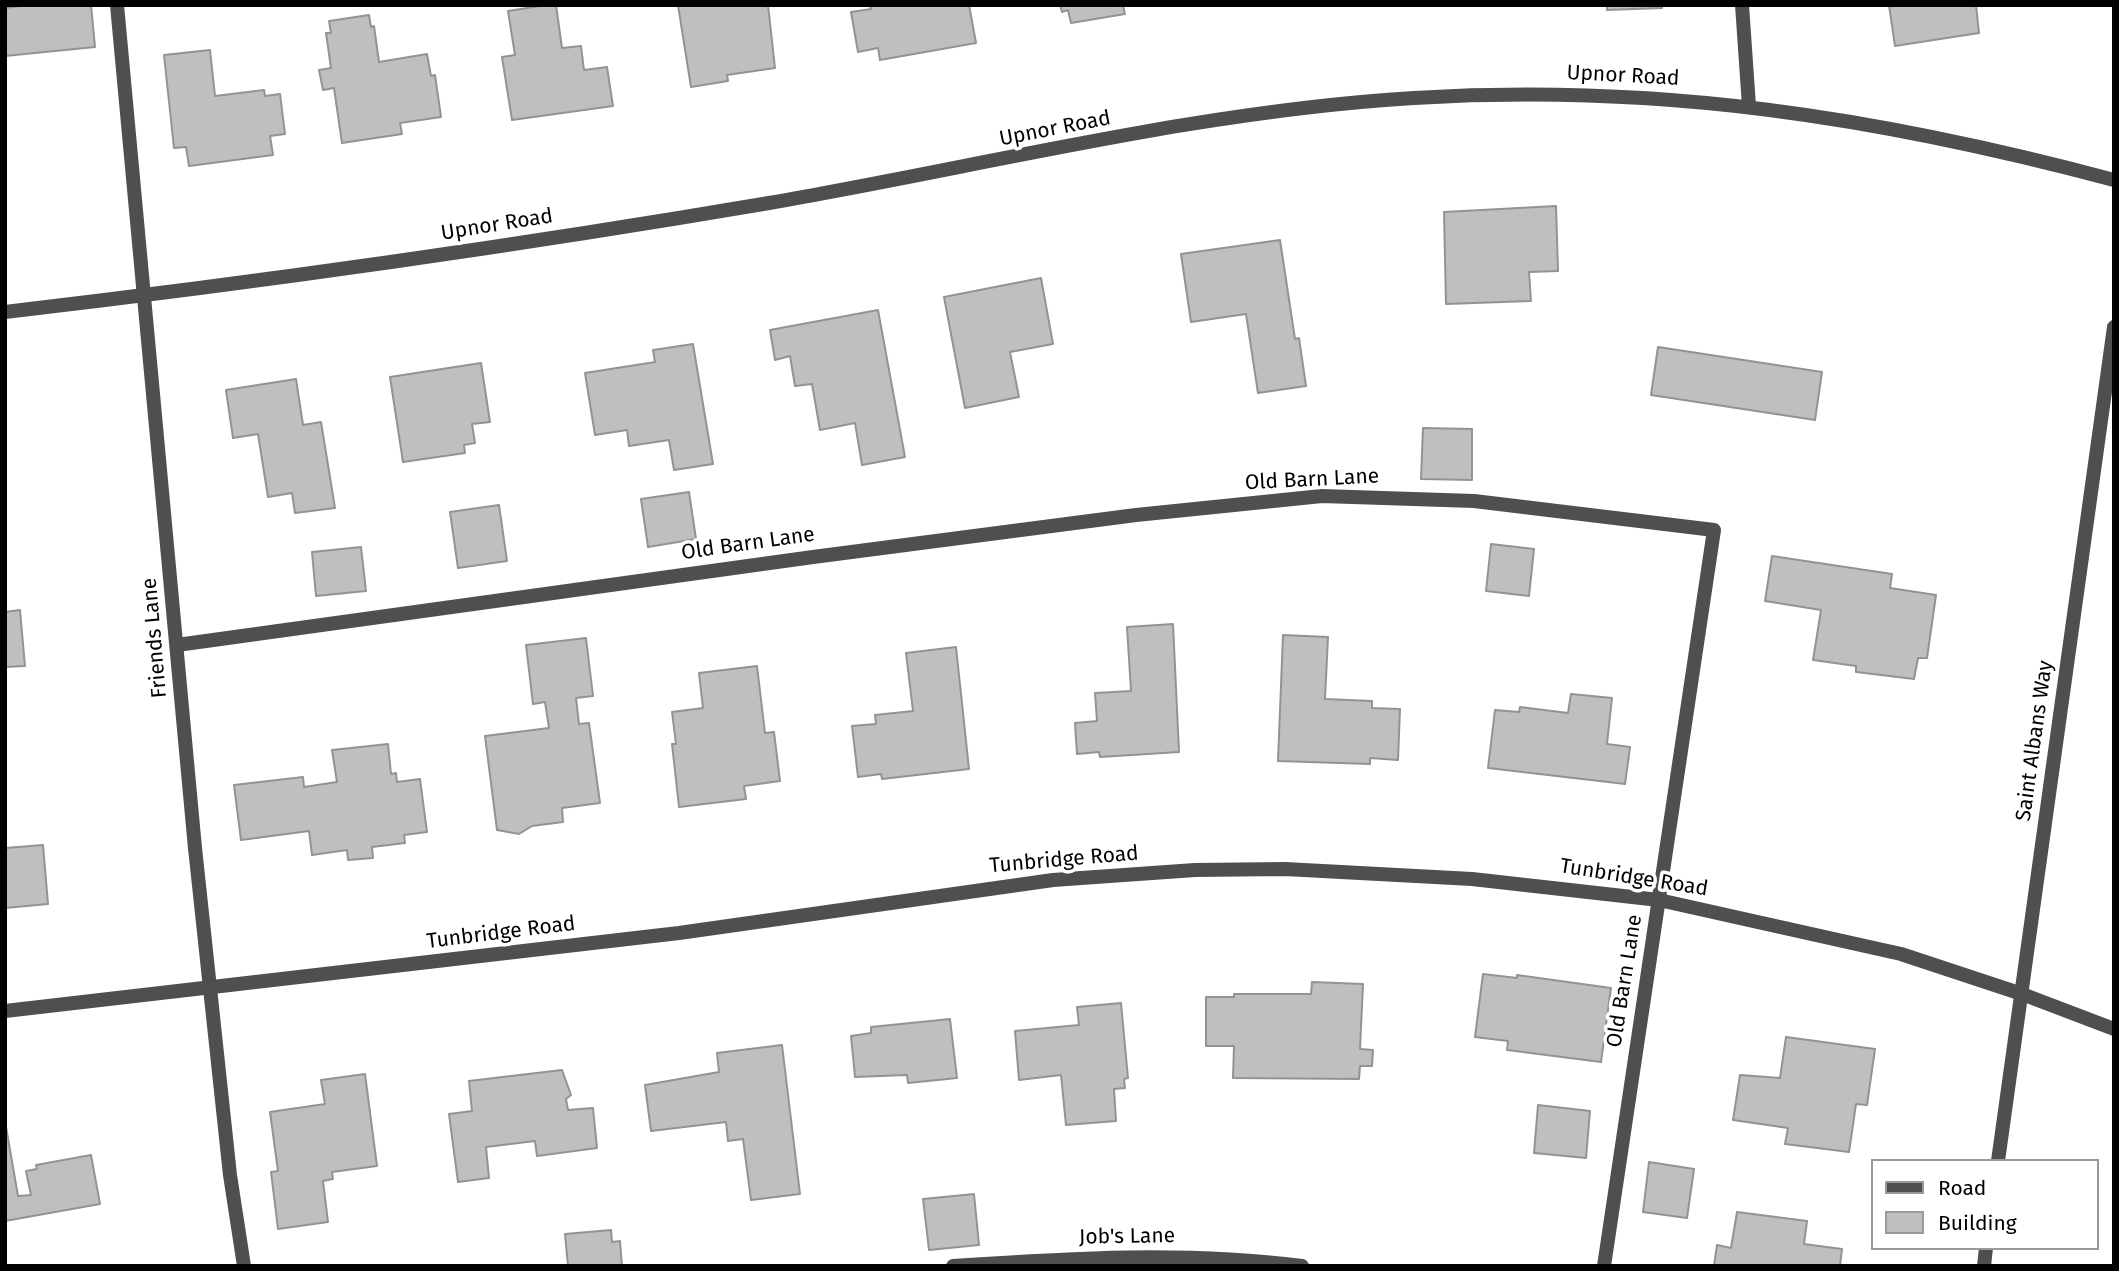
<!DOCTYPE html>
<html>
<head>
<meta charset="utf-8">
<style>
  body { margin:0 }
  #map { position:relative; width:2119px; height:1271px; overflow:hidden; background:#fff; font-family:"Fira Sans",sans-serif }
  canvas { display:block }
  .frame { position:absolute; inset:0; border:7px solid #000; pointer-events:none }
  .legend { position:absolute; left:1871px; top:1159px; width:228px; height:91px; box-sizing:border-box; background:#fff; border:2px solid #999; margin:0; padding:9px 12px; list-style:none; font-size:21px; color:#000 }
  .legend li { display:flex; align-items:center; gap:14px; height:35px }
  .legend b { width:35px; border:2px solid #999 }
</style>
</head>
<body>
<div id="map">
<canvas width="2119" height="1271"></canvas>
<div class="frame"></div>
<ul class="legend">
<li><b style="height:9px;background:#4f4f4f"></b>Road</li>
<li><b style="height:19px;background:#bfbfbf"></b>Building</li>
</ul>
</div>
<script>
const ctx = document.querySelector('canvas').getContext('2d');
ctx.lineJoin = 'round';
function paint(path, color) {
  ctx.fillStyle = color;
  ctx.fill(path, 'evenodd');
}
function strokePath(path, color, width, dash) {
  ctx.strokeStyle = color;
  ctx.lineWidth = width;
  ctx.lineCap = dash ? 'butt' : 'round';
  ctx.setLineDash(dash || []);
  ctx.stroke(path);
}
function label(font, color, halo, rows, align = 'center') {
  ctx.font = font + ' "Fira Sans",sans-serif';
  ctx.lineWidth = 7;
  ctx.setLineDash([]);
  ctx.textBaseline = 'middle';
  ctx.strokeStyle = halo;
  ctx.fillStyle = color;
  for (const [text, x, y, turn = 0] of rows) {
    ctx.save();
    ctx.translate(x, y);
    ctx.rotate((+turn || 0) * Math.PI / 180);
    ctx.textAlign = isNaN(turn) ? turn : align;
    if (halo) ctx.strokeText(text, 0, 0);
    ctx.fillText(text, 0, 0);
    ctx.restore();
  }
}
const building = new Path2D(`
  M 27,5 L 91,5 L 95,47 L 5,56 L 5,8 Z
  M 546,5 L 556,5 L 562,48 L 581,46 L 584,70 L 607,67 L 613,106 L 512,120 L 502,57 L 515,55 L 508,11 Z
  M 678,5 L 768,5 L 775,68 L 727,75 L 728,81 L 691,87 Z
  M 870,5 L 969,5 L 976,43 L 880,60 L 878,48 L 858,52 L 851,12 L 871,9 Z
  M 1060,5 L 1123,5 L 1125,14 L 1071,23 L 1068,10 L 1062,12 Z
  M 1607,5 L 1662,5 L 1662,8 L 1607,10 Z
  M 1889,5 L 1976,5 L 1979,33 L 1895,46 Z
  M 369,15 L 371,27 L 374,26 L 379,62 L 427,54 L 431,76 L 435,75 L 441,117 L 400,123 L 402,134 L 342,143 L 334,88 L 323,90 L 319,70 L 331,68 L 326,33 L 331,33 L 329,21 Z
  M 210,50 L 215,96 L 264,90 L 265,96 L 280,94 L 285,134 L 270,136 L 273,155 L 189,166 L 186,147 L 174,148 L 164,55 Z
  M 1556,206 L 1558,271 L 1529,272 L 1531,301 L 1446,304 L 1444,212 Z
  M 1280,240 L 1295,339 L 1299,338 L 1306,386 L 1258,393 L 1246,314 L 1191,322 L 1181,254 Z
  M 1041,278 L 1053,344 L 1010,352 L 1019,397 L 965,408 L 944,297 Z
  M 878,310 L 905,457 L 862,465 L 855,423 L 820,430 L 812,384 L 795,386 L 790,356 L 775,360 L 770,330 Z
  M 693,344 L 713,464 L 674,470 L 669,440 L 629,446 L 627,430 L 595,435 L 585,373 L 655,362 L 653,350 Z
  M 1658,347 L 1822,372 L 1815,420 L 1651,395 Z
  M 481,363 L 490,422 L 472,424 L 475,443 L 464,445 L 465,453 L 403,462 L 390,377 Z
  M 296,379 L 303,425 L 321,422 L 335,508 L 295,513 L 292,493 L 268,497 L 258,434 L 233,438 L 226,390 Z
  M 1423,428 L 1472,429 L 1472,480 L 1421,479 Z
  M 689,492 L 696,539 L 648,547 L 641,499 Z
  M 499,505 L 507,561 L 458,568 L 450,512 Z
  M 1491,544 L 1534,549 L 1529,596 L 1486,591 Z
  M 361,547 L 366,591 L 316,596 L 312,552 Z
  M 1772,556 L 1892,574 L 1890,588 L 1936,595 L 1927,658 L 1918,658 L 1914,679 L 1856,672 L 1856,666 L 1813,660 L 1821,610 L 1765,601 Z
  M 20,610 L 25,666 L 5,667 L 5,612 Z
  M 1173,624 L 1179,752 L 1100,757 L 1099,752 L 1077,754 L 1075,723 L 1097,721 L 1095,693 L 1131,691 L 1127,627 Z
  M 1283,635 L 1328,637 L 1325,699 L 1372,701 L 1372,708 L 1400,709 L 1398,760 L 1370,758 L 1370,764 L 1278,761 Z
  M 586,638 L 593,696 L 576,698 L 579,724 L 589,723 L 600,803 L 562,808 L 563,822 L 532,826 L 519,834 L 497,830 L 485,736 L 549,728 L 545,702 L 533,704 L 526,645 Z
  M 956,647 L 969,769 L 882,779 L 881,774 L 858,777 L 852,726 L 876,724 L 875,715 L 913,711 L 906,653 Z
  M 757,666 L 765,733 L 774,732 L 780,781 L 744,786 L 746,799 L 679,807 L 672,744 L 676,744 L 672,712 L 703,708 L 699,673 Z
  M 1571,694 L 1612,698 L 1607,744 L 1630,747 L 1625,784 L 1488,768 L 1495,710 L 1519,712 L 1520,707 L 1568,713 Z
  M 388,744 L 391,774 L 396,773 L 397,782 L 420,779 L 427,832 L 404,835 L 405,843 L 372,847 L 373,858 L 348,860 L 347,850 L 312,855 L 309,831 L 241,840 L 234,785 L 303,777 L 304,787 L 337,782 L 332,750 Z
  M 43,845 L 48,904 L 5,908 L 5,848 Z
  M 1483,974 L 1517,978 L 1517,975 L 1611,988 L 1601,1062 L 1507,1050 L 1508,1041 L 1475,1037 Z
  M 1312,982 L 1363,984 L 1360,1049 L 1373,1050 L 1372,1066 L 1360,1066 L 1359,1079 L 1233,1078 L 1234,1046 L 1206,1046 L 1206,997 L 1234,997 L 1234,994 L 1311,994 Z
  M 1121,1003 L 1128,1078 L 1124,1079 L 1125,1088 L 1114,1089 L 1116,1121 L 1066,1125 L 1061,1075 L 1019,1080 L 1015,1031 L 1079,1025 L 1077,1007 Z
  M 950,1019 L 957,1078 L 908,1083 L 907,1075 L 855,1077 L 851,1036 L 871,1033 L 871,1027 Z
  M 1786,1037 L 1875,1049 L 1867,1105 L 1856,1104 L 1849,1152 L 1785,1144 L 1788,1128 L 1733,1120 L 1740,1075 L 1780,1078 Z
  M 782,1045 L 800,1194 L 751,1200 L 743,1139 L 728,1141 L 726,1122 L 651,1131 L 645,1085 L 719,1072 L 717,1053 Z
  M 562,1070 L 571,1095 L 566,1099 L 568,1110 L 593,1108 L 597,1148 L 537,1156 L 535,1141 L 486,1147 L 489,1178 L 458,1182 L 449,1114 L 472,1111 L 469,1081 Z
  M 365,1074 L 377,1166 L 332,1172 L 333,1179 L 323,1181 L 328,1222 L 278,1229 L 271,1172 L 278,1171 L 270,1112 L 325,1104 L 321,1080 Z
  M 1538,1105 L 1590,1111 L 1586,1158 L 1534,1153 Z
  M 5,1121 L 18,1196 L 31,1195 L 26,1171 L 37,1169 L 36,1165 L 91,1155 L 100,1204 L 5,1221 Z
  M 1649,1162 L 1694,1169 L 1687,1218 L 1643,1212 Z
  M 974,1194 L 979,1245 L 929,1250 L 923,1199 Z
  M 1737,1212 L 1807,1221 L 1804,1244 L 1842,1249 L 1840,1266 L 1714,1266 L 1717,1245 L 1731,1248 Z
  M 611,1230 L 612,1242 L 620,1241 L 622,1266 L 568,1266 L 565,1234 Z`);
paint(building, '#bfbfbf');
strokePath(building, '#939393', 2);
strokePath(new Path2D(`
  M 117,5 L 195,848 L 230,1175 L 244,1266
  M 1742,5 L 1749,106
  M 177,645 L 813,557 L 1136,515 L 1322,496 L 1474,501 L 1714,530 L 1604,1266
  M 953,1266 C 1070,1258 1185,1251 1302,1266`), '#4f4f4f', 14);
strokePath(new Path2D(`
  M 5,312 C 261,282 516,246 769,203 C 983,166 1197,111 1414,98 C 1659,83 1878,117 2114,180
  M 5,1011 L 679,933 L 1053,880 L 1195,870 L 1285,869 L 1472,879 L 1659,900 L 1901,954 L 2022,994 L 2114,1029`), '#4f4f4f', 14);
strokePath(new Path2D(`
  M 1998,1161 L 2114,327
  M 1984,1266 L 1986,1248`), '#4f4f4f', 14);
label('21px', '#000', '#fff', [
  ["Upnor Road",1623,76,3],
  ["Upnor Road",1055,129,-11],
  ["Upnor Road",497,225,-9],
  ["Old Barn Lane",1312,480,-3],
  ["Old Barn Lane",748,544,-8],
  ["Friends Lane",155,638,-95],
  ["Saint Albans Way",2035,741,-82],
  ["Tunbridge Road",1064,860,-5],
  ["Tunbridge Road",1634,878,9],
  ["Tunbridge Road",501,933,-7],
  ["Old Barn Lane",1625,981,-81],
  ["Job's Lane",1127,1237,-1]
]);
</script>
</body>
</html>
